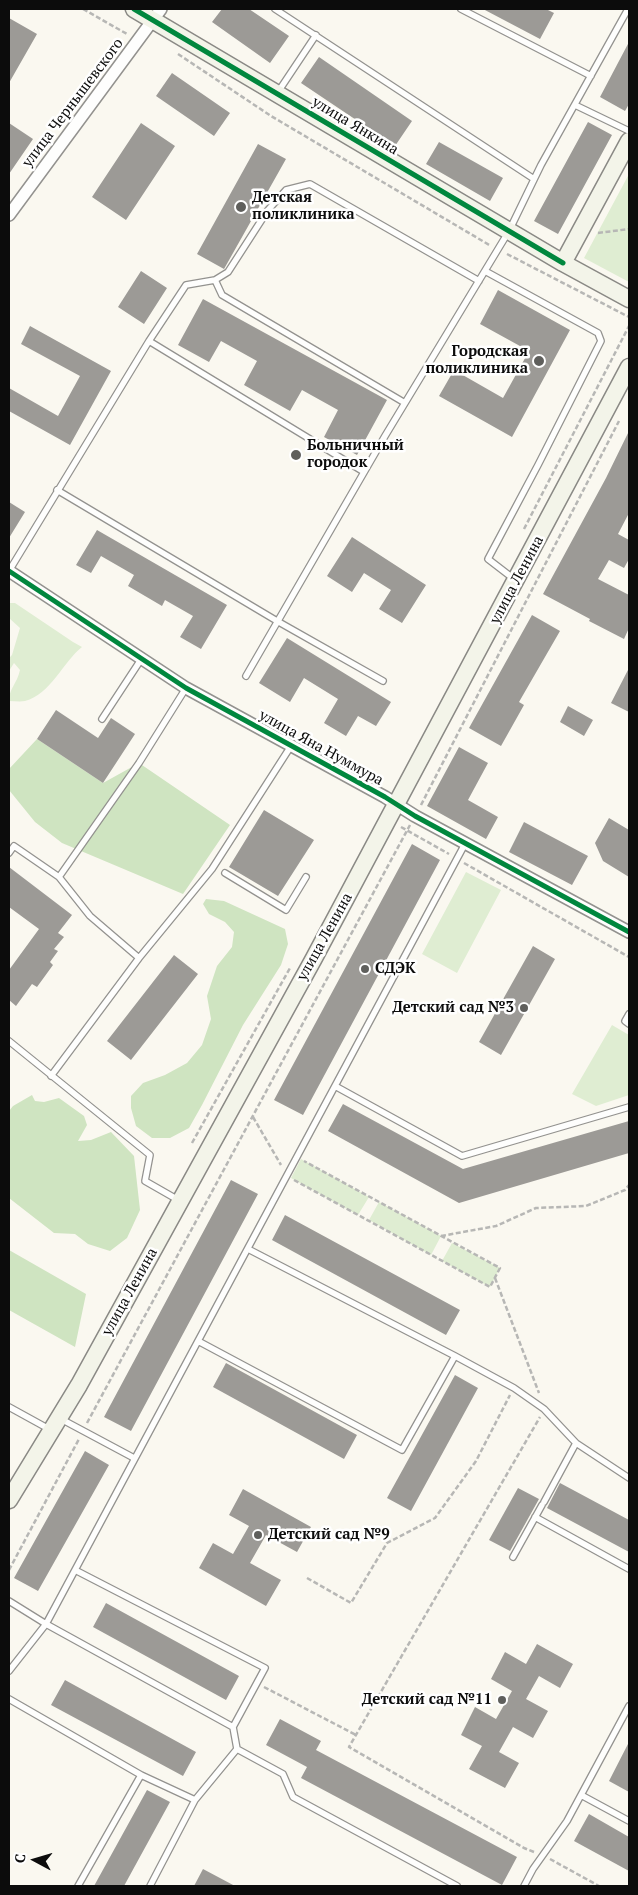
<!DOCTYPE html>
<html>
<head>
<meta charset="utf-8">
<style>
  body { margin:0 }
  #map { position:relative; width:638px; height:1895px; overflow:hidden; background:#faf8f0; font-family:"PT Serif",serif }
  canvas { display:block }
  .frame { position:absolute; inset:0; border:10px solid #0c0c0c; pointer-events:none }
  .north { position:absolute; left:10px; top:1835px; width:50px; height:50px; -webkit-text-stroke:4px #fff; paint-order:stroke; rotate:276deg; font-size:14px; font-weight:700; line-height:20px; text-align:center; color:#0c0c0c }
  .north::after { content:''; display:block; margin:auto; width:18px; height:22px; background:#0c0c0c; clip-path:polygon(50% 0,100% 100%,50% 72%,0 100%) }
</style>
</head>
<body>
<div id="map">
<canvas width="638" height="1895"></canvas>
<div class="frame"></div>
<div class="north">С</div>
</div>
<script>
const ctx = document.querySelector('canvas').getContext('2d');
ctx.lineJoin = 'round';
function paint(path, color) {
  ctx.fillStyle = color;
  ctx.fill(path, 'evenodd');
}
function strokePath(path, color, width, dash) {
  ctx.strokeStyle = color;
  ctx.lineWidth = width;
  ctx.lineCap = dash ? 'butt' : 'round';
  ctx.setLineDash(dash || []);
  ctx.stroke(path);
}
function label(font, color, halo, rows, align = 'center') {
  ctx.font = font + ' "PT Serif",serif';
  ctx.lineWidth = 5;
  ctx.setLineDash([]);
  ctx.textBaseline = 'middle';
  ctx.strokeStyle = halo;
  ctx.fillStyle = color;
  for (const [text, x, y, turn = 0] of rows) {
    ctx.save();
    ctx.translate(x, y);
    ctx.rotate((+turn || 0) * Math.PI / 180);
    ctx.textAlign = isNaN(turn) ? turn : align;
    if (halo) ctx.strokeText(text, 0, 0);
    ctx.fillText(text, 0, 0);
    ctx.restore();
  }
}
paint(new Path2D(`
  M 629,174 L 629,282 L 584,258 Z
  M 9,603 L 15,603 L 73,642 L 82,647 C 63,662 51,694 25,701 C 20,702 14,701 9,701 C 9,688 17,684 20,670 L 14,663 L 9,671 L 9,658 L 12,655 L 20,628 L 9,618 Z
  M 466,872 L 501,890 L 457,973 L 422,954 Z
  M 612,1025 L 629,1035 L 629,1095 L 596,1106 L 572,1094 Z
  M 301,1159 L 369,1197 L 358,1215 L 291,1178 Z
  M 379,1202 L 441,1236 L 431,1255 L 369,1220 Z
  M 452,1243 L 500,1268 L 490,1287 L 442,1261 Z`), '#dfedd2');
paint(new Path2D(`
  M 37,739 L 103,783 L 139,763 L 230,825 L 183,894 L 62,843 L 35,822 L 9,790 L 9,769 Z
  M 206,899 L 224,901 L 285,929 L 288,944 L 281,965 L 243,1025 L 202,1105 L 189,1128 L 170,1138 L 152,1138 L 136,1126 L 131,1108 L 131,1096 L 143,1083 L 165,1075 L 187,1063 L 202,1045 L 211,1019 L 207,996 L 217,966 L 232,947 L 234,932 L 225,922 L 209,914 L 203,904 Z
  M 32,1095 L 35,1101 L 44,1102 L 59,1098 L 84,1116 L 87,1125 L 78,1141 L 91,1140 L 111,1132 L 134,1156 L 140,1210 L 127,1238 L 110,1251 L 88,1244 L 75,1234 L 54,1233 L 9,1198 L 9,1111 L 13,1106 Z
  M 9,1250 L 86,1294 L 75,1347 L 9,1310 Z`), '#cfe4c1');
paint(new Path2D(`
  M 222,9 L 249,9 L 289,36 L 270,63 L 212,22 Z
  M 483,9 L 546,9 L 554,13 L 540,39 Z
  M 9,18 L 37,34 L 9,83 Z
  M 629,42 L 629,104 L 625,111 L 600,97 Z
  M 319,57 L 412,121 L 395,146 L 301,83 Z
  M 172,73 L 230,113 L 214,136 L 156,96 Z
  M 588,122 L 612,135 L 558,234 L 534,221 Z
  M 9,123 L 33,139 L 9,174 Z
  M 141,123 L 175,146 L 126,220 L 92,197 Z
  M 439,142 L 503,178 L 490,201 L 426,164 Z
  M 258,144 L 286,159 L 224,269 L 197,254 Z
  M 141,271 L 167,288 L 144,324 L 118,307 Z
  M 498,290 L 570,330 L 512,437 L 439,396 L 454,370 L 503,398 L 529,351 L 480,324 Z
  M 203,299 L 387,400 L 357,455 L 324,437 L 338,410 L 302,390 L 290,411 L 244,385 L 257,361 L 221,341 L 209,362 L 178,345 Z
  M 30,326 L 111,371 L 70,445 L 9,411 L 9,388 L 58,416 L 80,376 L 21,344 Z
  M 629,431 L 629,513 L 618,534 L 629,540 L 629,559 L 624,568 L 609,560 L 598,579 L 629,595 L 629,628 L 624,639 L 589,621 L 590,619 L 543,594 L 606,478 Z
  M 9,502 L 25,512 L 9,538 Z
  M 97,530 L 227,605 L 201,649 L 180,637 L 193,616 L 165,600 L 162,606 L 128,586 L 134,575 L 101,556 L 91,573 L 76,565 Z
  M 352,537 L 426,585 L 402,623 L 379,609 L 391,590 L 364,573 L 352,592 L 327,576 Z
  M 532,615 L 560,631 L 519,702 L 524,705 L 501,746 L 469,728 Z
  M 287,638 L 391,702 L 376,726 L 358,716 L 346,736 L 324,723 L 338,699 L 304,678 L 290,702 L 259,683 Z
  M 629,668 L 629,712 L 611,703 Z
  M 568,706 L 593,720 L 584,736 L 560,722 Z
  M 56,710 L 98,738 L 111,718 L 135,734 L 103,783 L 37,739 Z
  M 459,747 L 488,763 L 468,800 L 498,817 L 486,839 L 427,806 Z
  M 264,810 L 314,840 L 278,896 L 229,867 Z
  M 609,818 L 629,830 L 629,877 L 603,861 L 595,843 Z
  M 524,822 L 588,856 L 572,885 L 509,852 Z
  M 412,844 L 440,860 L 303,1115 L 274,1100 Z
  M 9,867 L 72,915 L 58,933 L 64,937 L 54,949 L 58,951 L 50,962 L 53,965 L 37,987 L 32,984 L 16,1006 L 9,1000 L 9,970 L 39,929 L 9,907 Z
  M 533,946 L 555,959 L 501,1055 L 479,1042 Z
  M 174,955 L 198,974 L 131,1060 L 107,1041 Z
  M 343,1104 L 463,1169 L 629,1121 L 629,1153 L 459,1203 L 328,1131 Z
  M 231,1180 L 258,1194 L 131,1431 L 104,1417 Z
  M 285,1215 L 460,1310 L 446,1335 L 272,1240 Z
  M 226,1363 L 357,1435 L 344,1459 L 213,1387 Z
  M 455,1375 L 478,1388 L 411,1511 L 387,1498 Z
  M 85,1451 L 109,1465 L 38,1591 L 14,1578 Z
  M 560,1483 L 629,1520 L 629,1552 L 547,1508 Z
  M 518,1488 L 539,1499 L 510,1551 L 489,1540 Z
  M 243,1489 L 311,1527 L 297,1552 L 266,1535 L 250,1563 L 281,1580 L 266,1606 L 199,1568 L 213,1543 L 233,1554 L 249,1526 L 229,1515 Z
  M 106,1603 L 239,1676 L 226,1700 L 93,1627 Z
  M 537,1644 L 573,1664 L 560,1688 L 539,1676 L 526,1699 L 548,1711 L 533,1738 L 513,1727 L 499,1752 L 519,1763 L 505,1788 L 469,1769 L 482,1746 L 461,1735 L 475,1707 L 496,1719 L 512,1691 L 491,1679 L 505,1652 L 526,1664 Z
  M 65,1680 L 196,1752 L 183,1776 L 51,1705 Z
  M 280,1719 L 321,1741 L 316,1750 L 517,1857 L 502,1885 L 301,1778 L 307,1767 L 266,1745 Z
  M 629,1742 L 629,1792 L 609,1781 Z
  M 147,1790 L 170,1802 L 124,1886 L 94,1886 Z
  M 589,1814 L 629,1837 L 629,1871 L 574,1841 Z
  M 203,1869 L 235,1886 L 194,1886 Z`), '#9c9a96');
const lane = new Path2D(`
  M 275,9 L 534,179
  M 461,9 L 591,76
  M 278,92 L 316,35
  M 575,105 L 629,131
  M 485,271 L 598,333 L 601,341 L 538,465 L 488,559 L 514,579
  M 215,280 L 222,295 L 405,403
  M 149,341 L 364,472
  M 57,490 L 277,621 L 383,681
  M 9,571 L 149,341 L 186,285 L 215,280 L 228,272 L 268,210 L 286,190 L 310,184 L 479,281
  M 246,676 L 385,436 L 509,231 L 541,165 L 628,9
  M 102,719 L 142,658
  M 9,853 L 14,846 L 59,877
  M 225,873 L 286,910 L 306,877
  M 139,958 L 90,916 L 59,877 L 139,763 L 186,688
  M 629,1014 L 625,1021 L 629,1024
  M 9,1041 L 150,1155 L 145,1181 L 180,1201
  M 51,1076 L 139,958 L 212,869 L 291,746
  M 335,1086 L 462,1156 L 629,1107
  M 248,1249 L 455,1356 L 514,1388 L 544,1409 L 576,1443 L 629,1478
  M 198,1341 L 402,1450 L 455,1356
  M 9,1407 L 49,1429
  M 61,1419 L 134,1458
  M 544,1502 L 576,1443
  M 535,1517 L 629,1569
  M 513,1557 L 542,1505
  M 75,1570 L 265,1668 L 233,1727
  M 9,1601 L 46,1624 L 233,1727 L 237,1749 L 195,1800 L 150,1886
  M 9,1671 L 46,1624 L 466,842
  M 9,1699 L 141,1775 L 78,1886
  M 237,1749 L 283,1774 L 293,1797 L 457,1886
  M 141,1775 L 195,1800
  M 581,1795 L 629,1821
  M 524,1886 L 533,1869 L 567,1821 L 629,1706`);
const street = new Path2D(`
  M 9,215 L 161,9
  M 9,571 L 186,688 L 385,797 L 415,816 L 629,932`);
const secondary = new Path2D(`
  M 134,9 L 563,263 L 629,299
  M 563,263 L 629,141
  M 9,1500 L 79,1385 L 313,960 L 629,367`);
strokePath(lane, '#93928f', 8);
strokePath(street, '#93928f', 14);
strokePath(secondary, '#8a8985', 19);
strokePath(new Path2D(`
  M 83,9 L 127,34
  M 178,54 L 271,116 L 491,246
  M 598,233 L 629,229
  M 507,254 L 629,317
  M 524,529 L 629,326
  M 421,805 L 619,421
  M 401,827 L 449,854
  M 464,863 L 629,957
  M 253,1117 L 281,1165
  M 192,1143 L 290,968
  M 294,1180 L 490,1287 L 500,1268 L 304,1161
  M 441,1236 L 496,1226 L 536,1208 L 586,1206 L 625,1190 L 629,1185
  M 495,1278 L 539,1393
  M 87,1423 L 410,825
  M 9,1570 L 79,1439
  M 307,1578 L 351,1603 L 387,1543 L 435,1518 L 476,1461 L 510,1395
  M 264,1687 L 356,1735
  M 534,1852 L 524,1848 L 349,1747 L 540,1417
  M 550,1859 L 599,1886`), '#b7b7b5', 2.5, [5, 2.5]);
strokePath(lane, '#fefefd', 5.5);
strokePath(street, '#fefefd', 11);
strokePath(secondary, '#f3f4e9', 16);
strokePath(new Path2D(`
  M 134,9 L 563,263
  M 9,571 L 186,688 L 385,797 L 415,816 L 629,932`), '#00873e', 5);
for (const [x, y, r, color] of [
  [241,207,6,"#5f5f5c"],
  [539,361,6,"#5f5f5c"],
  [296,455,6,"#5f5f5c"],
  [365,969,5,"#5f5f5c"],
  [524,1008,5,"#5f5f5c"],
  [258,1535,5,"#5f5f5c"],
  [502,1700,5,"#5f5f5c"]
]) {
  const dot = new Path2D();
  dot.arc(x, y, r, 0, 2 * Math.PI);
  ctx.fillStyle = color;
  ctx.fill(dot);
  strokePath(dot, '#fff', 2);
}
label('15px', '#0c0c0c', '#fff', [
  ["улица Чернышевского",73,103,-53],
  ["улица Янкина",355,126,31],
  ["улица Ленина",517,580,-62],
  ["улица Яна Нуммура",321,748,29],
  ["улица Ленина",325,937,-61],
  ["улица Ленина",130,1292,-61]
]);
label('bold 15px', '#0c0c0c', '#fff', [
  ["Детская",252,198],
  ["поликлиника",252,215],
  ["Городская",528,352,"right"],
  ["поликлиника",528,369,"right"],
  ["Больничный",307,446],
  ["городок",307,463],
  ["СДЭК",375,969],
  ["Детский сад №3",514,1008,"right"],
  ["Детский сад №9",268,1535],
  ["Детский сад №11",492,1700,"right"]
], 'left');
</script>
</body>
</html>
